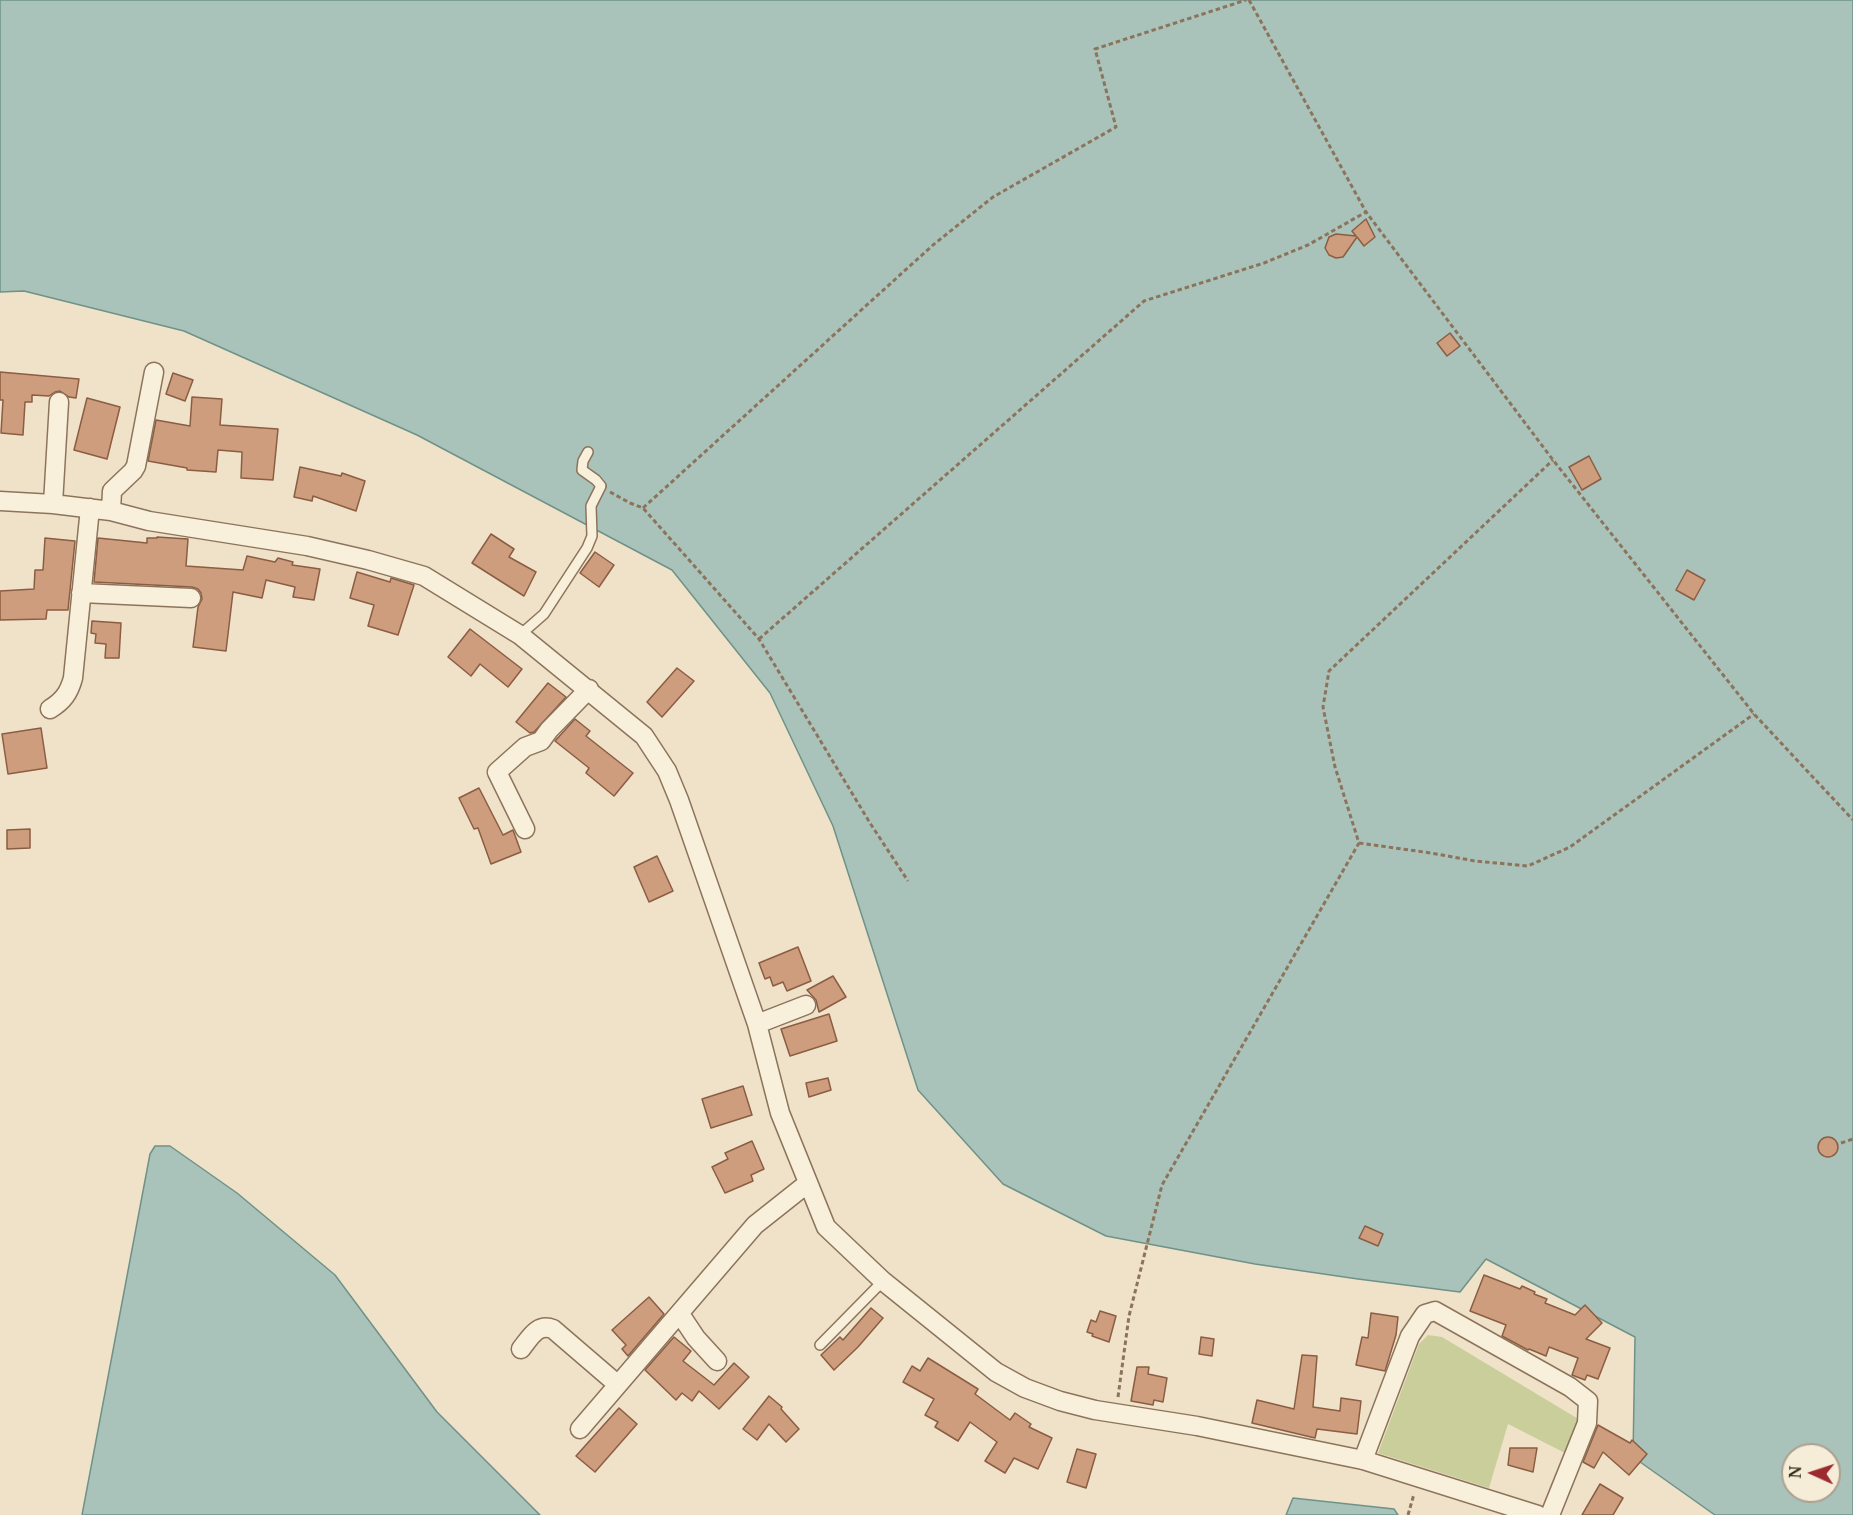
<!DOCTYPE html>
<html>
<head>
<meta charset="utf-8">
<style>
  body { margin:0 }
  #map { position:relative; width:1853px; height:1515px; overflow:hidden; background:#efe2c8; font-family:"Noto Serif",serif }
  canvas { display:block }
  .north { position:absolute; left:1781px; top:1443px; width:60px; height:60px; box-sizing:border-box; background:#f6edd8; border:2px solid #aca08e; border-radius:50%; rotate:273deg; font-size:16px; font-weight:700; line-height:24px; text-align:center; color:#3c2d20 }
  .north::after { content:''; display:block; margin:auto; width:21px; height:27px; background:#9c2b30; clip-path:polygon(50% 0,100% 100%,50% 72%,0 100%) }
</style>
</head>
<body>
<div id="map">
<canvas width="1853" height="1515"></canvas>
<div class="north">N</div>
</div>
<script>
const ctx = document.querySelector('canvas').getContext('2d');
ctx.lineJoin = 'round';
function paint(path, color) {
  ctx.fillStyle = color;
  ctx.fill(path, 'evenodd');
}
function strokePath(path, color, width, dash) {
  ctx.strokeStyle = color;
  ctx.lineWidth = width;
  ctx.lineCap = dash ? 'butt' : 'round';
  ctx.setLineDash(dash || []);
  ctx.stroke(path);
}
paint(new Path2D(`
  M 1428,1335 L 1442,1337 L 1585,1423 L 1569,1455 L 1508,1424 L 1489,1488 L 1378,1453 L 1419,1344 Z`), '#cace9b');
const water = new Path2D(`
  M 0,0 L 1853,0 L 1853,1515 L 1715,1515 L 1633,1457 L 1635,1337 L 1486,1259 L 1460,1292 L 1358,1279 L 1255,1264 L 1106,1236 L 1003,1184 L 918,1090 L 833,826 L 770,693 L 672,570 L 417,435 L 184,331 L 24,291 L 0,292 ZM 1793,1455 L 1829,1455 L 1829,1491 L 1793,1491 Z
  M 155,1146 L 170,1146 L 237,1193 L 335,1275 L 437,1412 L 540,1515 L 82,1515 L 150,1154 Z
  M 1293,1498 L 1394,1509 L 1398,1515 L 1286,1515 Z`);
paint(water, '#a9c3bb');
strokePath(water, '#6f9288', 1.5);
const building = new Path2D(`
  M 1366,219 L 1375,237 L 1364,246 L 1357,237 L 1343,257 L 1336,258 L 1329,255 L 1325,248 L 1329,237 L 1336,234 L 1356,236 L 1352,231 Z
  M 1450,333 L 1460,346 L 1447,356 L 1437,343 Z
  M 0,372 L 79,379 L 76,398 L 69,397 L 60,391 L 55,392 L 49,396 L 32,395 L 32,402 L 25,402 L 23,435 L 1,433 L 3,400 L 0,400 Z
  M 173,373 L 193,380 L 185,401 L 166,394 Z
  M 192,397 L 222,399 L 220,425 L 278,429 L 273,480 L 241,478 L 242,452 L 218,450 L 216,472 L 187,470 L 187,468 L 148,461 L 156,420 L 190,426 Z
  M 87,398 L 120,407 L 107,459 L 74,450 Z
  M 1589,456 L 1601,479 L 1582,490 L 1569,467 Z
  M 300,467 L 341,476 L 342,473 L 365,481 L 356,511 L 313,496 L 312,501 L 294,497 Z
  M 491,534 L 514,549 L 509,557 L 536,572 L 524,596 L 472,563 Z
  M 157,537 L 188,539 L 186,566 L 243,570 L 247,556 L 275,562 L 278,558 L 293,562 L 292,565 L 320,569 L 314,600 L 293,597 L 295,587 L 266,580 L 262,598 L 233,592 L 226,651 L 193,647 L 198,607 L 202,599 L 201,593 L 198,589 L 192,587 L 94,582 L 98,538 L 147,543 L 147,538 L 157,538 Z
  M 45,538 L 75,541 L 68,610 L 47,610 L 46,619 L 0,620 L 0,591 L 34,589 L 35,570 L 43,570 Z
  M 595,552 L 614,565 L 599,587 L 580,573 Z
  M 1687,570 L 1705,580 L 1694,600 L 1676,590 Z
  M 357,572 L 390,582 L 391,578 L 414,585 L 398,635 L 368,626 L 374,605 L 350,598 Z
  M 92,621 L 121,623 L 119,658 L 105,658 L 106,644 L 95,643 L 96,634 L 91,633 Z
  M 470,629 L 522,669 L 508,687 L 480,664 L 471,676 L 448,657 Z
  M 677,668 L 694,681 L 662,717 L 647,702 Z
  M 548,683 L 566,697 L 534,732 L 530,733 L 516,722 Z
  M 575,719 L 590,731 L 586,736 L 633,773 L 614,796 L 586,773 L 589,768 L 555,741 Z
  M 41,728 L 47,768 L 8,774 L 2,734 Z
  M 479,788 L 503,835 L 513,830 L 521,852 L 491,864 L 478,828 L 474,829 L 459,798 Z
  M 30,829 L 30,848 L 7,849 L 7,830 Z
  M 657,856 L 673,891 L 649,902 L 634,867 Z
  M 798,947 L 811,981 L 787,991 L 783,982 L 773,986 L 770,977 L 765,979 L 759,963 Z
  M 833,976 L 846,997 L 819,1012 L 816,1000 L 807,990 Z
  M 829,1014 L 837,1041 L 790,1056 L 781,1029 Z
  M 828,1078 L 831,1090 L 809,1097 L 806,1083 Z
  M 743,1086 L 752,1115 L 711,1128 L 702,1099 Z
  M1818 1147a10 10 0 1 1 20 0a10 10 0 1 1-20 0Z
  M 752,1141 L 764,1169 L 751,1175 L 753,1181 L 725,1193 L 712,1167 L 728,1159 L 725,1153 Z
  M 1365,1226 L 1383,1234 L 1378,1246 L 1359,1238 Z
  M 1484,1275 L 1520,1289 L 1522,1286 L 1535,1292 L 1534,1294 L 1547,1299 L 1545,1303 L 1575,1315 L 1585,1305 L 1602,1323 L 1586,1339 L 1610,1348 L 1598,1379 L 1587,1375 L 1585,1380 L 1572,1375 L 1578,1358 L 1549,1347 L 1546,1356 L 1529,1349 L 1528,1350 L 1502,1336 L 1506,1325 L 1470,1311 Z
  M 649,1297 L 664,1314 L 628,1356 L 622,1349 L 626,1345 L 612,1330 Z
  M 871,1308 L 883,1318 L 858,1347 L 834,1370 L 821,1355 L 840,1337 L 843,1340 Z
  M 1100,1311 L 1116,1316 L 1109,1342 L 1092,1336 L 1093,1334 L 1087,1332 L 1091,1320 L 1096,1322 Z
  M 1371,1313 L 1398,1317 L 1396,1335 L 1385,1371 L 1356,1365 L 1362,1337 L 1368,1338 Z
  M 674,1337 L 691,1351 L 683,1361 L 714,1385 L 734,1363 L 749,1377 L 719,1409 L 699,1391 L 692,1401 L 682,1393 L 676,1400 L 645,1370 Z
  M 1201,1337 L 1214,1339 L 1212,1356 L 1199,1354 Z
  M 1302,1355 L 1317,1356 L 1313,1407 L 1340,1411 L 1341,1398 L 1361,1401 L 1357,1434 L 1317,1429 L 1315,1438 L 1252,1423 L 1257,1400 L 1294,1409 Z
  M 928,1358 L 978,1389 L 975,1394 L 1010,1420 L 1015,1413 L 1031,1424 L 1029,1427 L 1052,1438 L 1038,1469 L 1014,1458 L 1005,1473 L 985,1461 L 997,1442 L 970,1422 L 958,1441 L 935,1427 L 938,1422 L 925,1415 L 934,1399 L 903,1382 L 912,1366 L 920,1371 Z
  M 1137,1367 L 1149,1367 L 1148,1374 L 1167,1378 L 1163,1402 L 1154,1400 L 1153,1405 L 1131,1401 Z
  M 769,1396 L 782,1407 L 781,1409 L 799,1429 L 786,1442 L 769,1424 L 757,1440 L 743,1429 Z
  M 619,1408 L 637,1424 L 595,1472 L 576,1456 Z
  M 1598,1425 L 1630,1443 L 1632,1440 L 1647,1454 L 1629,1475 L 1603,1452 L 1594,1468 L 1583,1462 Z
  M 1510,1448 L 1537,1448 L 1533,1472 L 1508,1465 Z
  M 1077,1449 L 1096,1454 L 1086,1488 L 1067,1482 Z
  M 1600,1484 L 1623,1498 L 1613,1515 L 1582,1515 Z`);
paint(building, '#ce9d7e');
strokePath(building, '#8b5d42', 1.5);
const service = new Path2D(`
  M 520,635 L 544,614 L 587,548 L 592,536 L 591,506 L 601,486 L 596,480 L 582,470 L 583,461 L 588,452
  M 820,1345 L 883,1281`);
const minor = new Path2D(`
  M 0,501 L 53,504 L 111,511 L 149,521 L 307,546 L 368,560 L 424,576 L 520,635 L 644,736 L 667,771 L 679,800 L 757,1024 L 780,1113 L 826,1227 L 883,1281 L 996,1372 L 1025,1388 L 1060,1401 L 1095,1410 L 1197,1426 L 1363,1460 L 1538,1515
  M 53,504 L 59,402
  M 111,511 L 112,491 L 133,471 L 136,466 L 154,372
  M 81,593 L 191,598
  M 50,709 C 63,701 69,693 73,678 L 90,508
  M 525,829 L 497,772 L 525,747 L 541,741 L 549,730 L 589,689
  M 757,1024 L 806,1005
  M 680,1314 L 696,1338 L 717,1361
  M 521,1349 C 530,1338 537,1323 553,1329 L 617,1384
  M 580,1429 L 755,1225 L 808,1183
  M 1363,1460 L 1410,1336 L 1425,1314 L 1435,1311 L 1570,1387 L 1588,1401 L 1587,1423 L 1550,1515`);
strokePath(service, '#8c745c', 12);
strokePath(minor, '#8c745c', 21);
strokePath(new Path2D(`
  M 1249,0 L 1366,212 L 1553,460 L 1754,714 L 1853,820
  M 610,492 L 630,503 L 643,508 L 759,639 L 870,823 L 908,881
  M 643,508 L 933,245 L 993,197 L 1116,127 L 1095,49 L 1246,0
  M 759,639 L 1144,301 L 1264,263 L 1308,245 L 1366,212
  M 1359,843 L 1431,853 L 1475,861 L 1528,866 L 1570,847 L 1754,714
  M 1841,1143 L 1853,1139
  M 1118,1397 L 1129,1316 L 1162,1185 L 1359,843 L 1335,767 L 1323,707 L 1329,671 L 1553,460
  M 1408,1515 L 1414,1494`), '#8c745c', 3, [4.5, 3]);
strokePath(service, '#f9f0dc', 9);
strokePath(minor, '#f9f0dc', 18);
</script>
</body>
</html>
